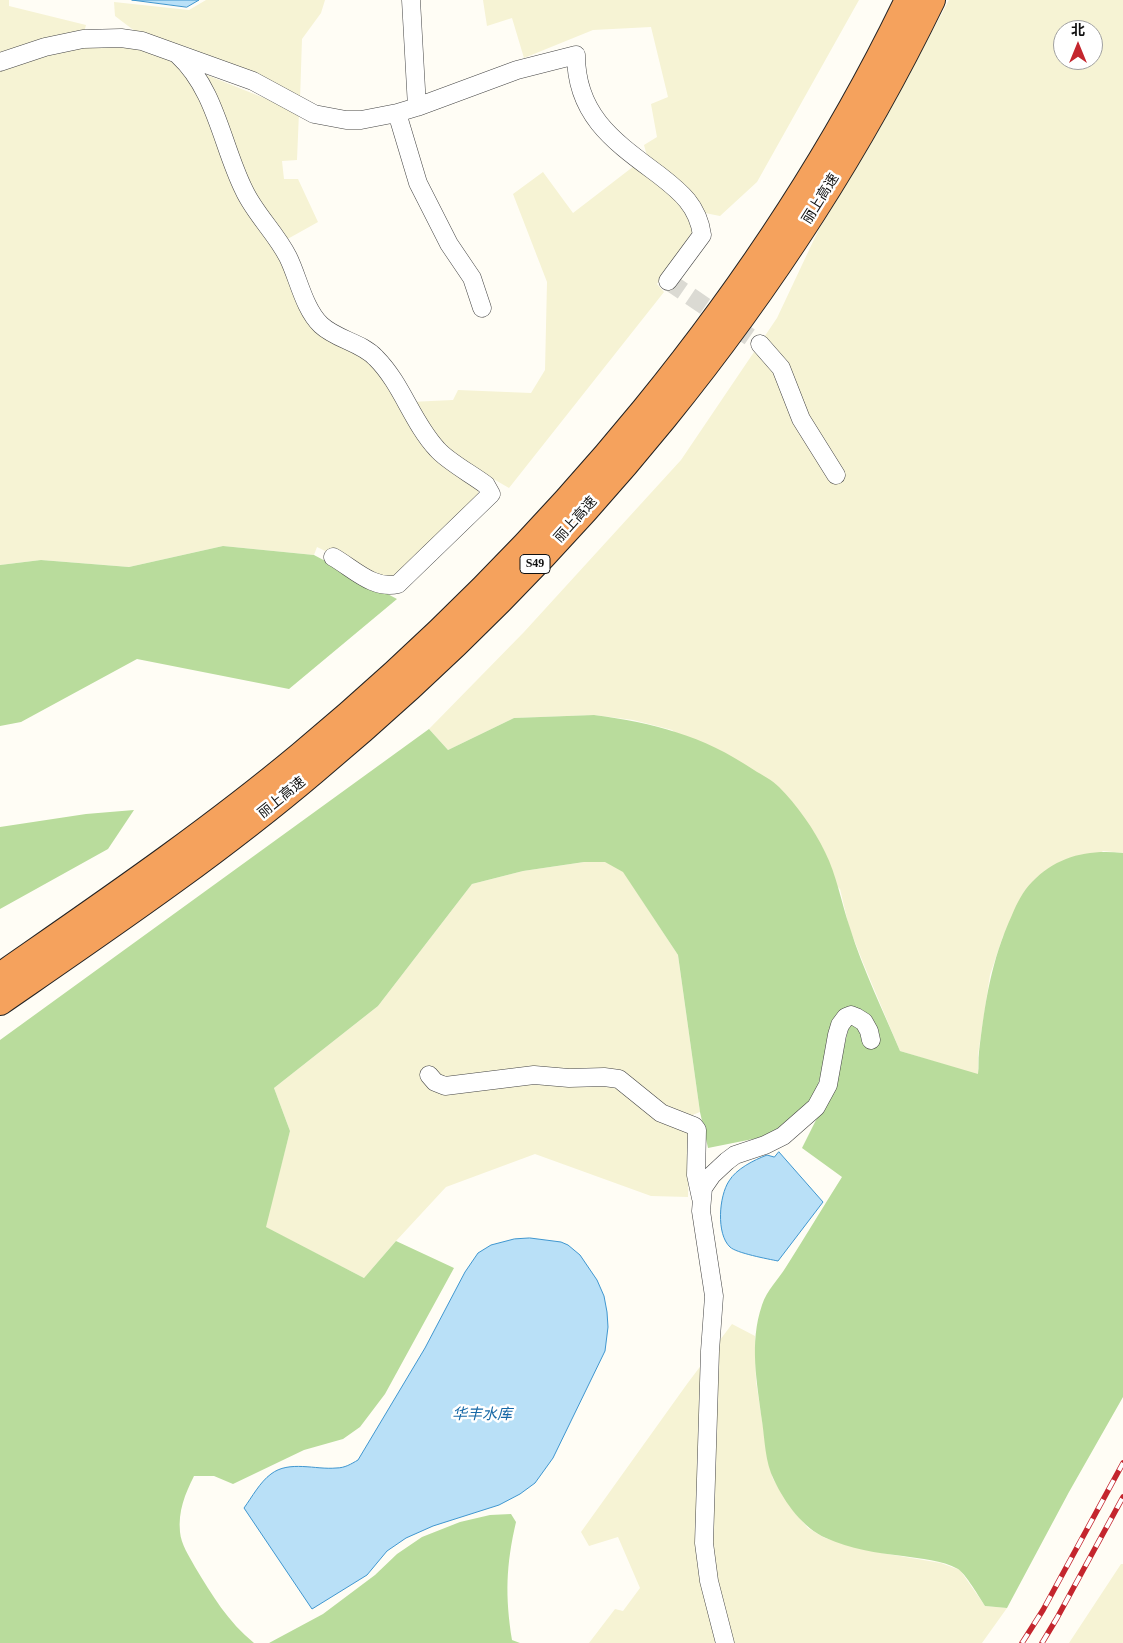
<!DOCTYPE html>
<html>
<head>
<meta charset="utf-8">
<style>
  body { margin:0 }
  #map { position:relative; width:1123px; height:1643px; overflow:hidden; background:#fffdf5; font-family:"Times New Roman","Noto Sans SC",serif }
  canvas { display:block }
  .north { position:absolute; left:1053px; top:20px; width:50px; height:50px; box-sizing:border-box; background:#fff; border:1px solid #a0a0a0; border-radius:50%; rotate:0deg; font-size:14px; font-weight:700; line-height:20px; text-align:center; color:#111 }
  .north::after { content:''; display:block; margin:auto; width:18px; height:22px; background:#c4262e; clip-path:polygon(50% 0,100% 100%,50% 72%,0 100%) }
</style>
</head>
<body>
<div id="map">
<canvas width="1123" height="1643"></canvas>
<div class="north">北</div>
</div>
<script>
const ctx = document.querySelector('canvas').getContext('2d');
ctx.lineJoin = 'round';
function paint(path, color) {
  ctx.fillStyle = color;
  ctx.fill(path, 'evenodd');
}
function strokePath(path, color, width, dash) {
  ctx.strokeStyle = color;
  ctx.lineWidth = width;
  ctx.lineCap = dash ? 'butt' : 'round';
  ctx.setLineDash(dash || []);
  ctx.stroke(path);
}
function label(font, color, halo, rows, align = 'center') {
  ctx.font = font + ' "Times New Roman","Noto Sans SC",serif';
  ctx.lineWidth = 5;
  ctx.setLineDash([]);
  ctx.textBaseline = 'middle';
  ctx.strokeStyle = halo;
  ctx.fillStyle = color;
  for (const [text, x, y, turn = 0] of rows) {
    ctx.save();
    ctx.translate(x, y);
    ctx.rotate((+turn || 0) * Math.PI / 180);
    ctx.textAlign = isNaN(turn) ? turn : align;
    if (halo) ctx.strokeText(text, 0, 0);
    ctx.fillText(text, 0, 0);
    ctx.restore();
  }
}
paint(new Path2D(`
  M 0,0 L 9,0 L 9,6 L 86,25 L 83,36 L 0,54 Z
  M 206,0 L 325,0 L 321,13 L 302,39 L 300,100 L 198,53 L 190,48 L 136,32 L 115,16 L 114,2 L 189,10 Z
  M 483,0 L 859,0 L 757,182 L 720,216 L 705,213 L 657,284 L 664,292 L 509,488 L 457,458 L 430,432 L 410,402 L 453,400 L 458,390 L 531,393 L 545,370 L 547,282 L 513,194 L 543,172 L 573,213 L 647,156 L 644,145 L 657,137 L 651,104 L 668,97 L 651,27 L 593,30 L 524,58 L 512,18 L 487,26 Z
  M 949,0 L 1123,0 L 1123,853 L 1103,851 L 1003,936 L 990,975 L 978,1055 L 978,1075 L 900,1051 L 864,965 L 849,927 L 840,889 L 672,730 L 633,720 L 594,715 L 514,718 L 448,750 L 429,729 L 524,632 L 681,460 L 777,318 L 818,231 L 878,132 ZM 1063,30 L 1093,30 L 1093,60 L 1063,60 Z
  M 80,45 L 137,47 L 299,112 L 297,160 L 282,161 L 284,179 L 298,179 L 318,222 L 284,241 L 315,326 L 373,363 L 479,487 L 477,501 L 389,582 L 317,547 L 314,555 L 223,546 L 129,567 L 41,560 L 0,565 L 0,69 Z
  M 584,862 L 606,862 L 623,871 L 678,955 L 700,1112 L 690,1116 L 688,1197 L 651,1196 L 535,1154 L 446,1187 L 396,1241 L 364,1278 L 265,1227 L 290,1131 L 274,1088 L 378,1006 L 472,884 L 523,871 Z
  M 732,1324 L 755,1336 L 756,1381 L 768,1460 L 773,1479 L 795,1513 L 808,1528 L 825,1538 L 882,1553 L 941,1563 L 960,1570 L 985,1606 L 1007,1608 L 982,1643 L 589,1643 L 615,1609 L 623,1611 L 640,1588 L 618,1537 L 589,1546 L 581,1532 L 687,1384 Z
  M 1121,1564 L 1123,1564 L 1123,1643 L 1069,1643 Z`), '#f6f3d4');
paint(new Path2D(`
  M 223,546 L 314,555 L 397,599 L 289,689 L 137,659 L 21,722 L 0,726 L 0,565 L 41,560 L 129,567 Z
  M 594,715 C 654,723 702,735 754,770 C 762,775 772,780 779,787 C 797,805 814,829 825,852 C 837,876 841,902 850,928 C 863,970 883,1010 900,1051 L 978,1074 C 979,1067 978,1059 979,1052 C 985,1002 991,961 1012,915 C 1017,903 1023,891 1032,882 C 1057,856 1088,849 1123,853 L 1123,1397 L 1069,1492 L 1007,1608 L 985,1606 C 980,1598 965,1573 958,1569 C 942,1560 921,1559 903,1556 C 877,1553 850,1549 826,1538 C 803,1528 785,1503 774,1480 C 765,1462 765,1441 762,1421 C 757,1382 749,1343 762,1305 C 767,1290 778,1280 786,1267 C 805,1237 823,1207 842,1177 L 802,1148 L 836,1080 L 853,1010 L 835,1023 L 814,1099 L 768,1136 L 708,1148 L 700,1112 L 678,955 L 623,872 L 605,862 L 584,862 L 523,871 L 472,884 L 378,1006 L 274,1088 L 290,1131 L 266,1227 L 364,1278 L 396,1241 L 454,1268 L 385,1394 L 360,1427 L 343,1439 L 304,1450 L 233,1484 L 214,1476 L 194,1476 C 185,1494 178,1511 180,1532 C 181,1544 189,1556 195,1567 C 212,1595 228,1622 254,1643 L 0,1643 L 0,1040 L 429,729 L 448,750 L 514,718 Z
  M 134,810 L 108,849 L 0,909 L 0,827 L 86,814 Z
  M 511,1514 L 516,1522 C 506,1565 505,1596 512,1640 L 520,1643 L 269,1643 L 323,1614 L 375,1575 L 397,1554 L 422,1537 L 460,1522 L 490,1515 Z`), '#b9dc9c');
const water = new Path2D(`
  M 132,0 L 199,0 L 187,7 Z
  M 779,1152 L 823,1202 L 778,1261 C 768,1259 736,1253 730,1247 C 716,1234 719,1196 729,1181 C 736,1169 754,1160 767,1155 L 774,1157 Z
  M 530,1238 L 561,1242 L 568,1245 L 580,1255 L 597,1280 L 604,1296 L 607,1312 L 608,1327 L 605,1351 L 553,1458 L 535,1483 L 520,1494 L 499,1505 L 433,1526 L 406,1538 L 387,1551 L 367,1575 L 312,1609 L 244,1508 C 252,1497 260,1482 271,1474 C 289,1460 316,1470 336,1468 C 345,1468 351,1464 358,1460 L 425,1348 L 465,1272 L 478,1253 L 491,1245 L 514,1239 Z`);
paint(water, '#b9e0f7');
strokePath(water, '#3f96cf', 1);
strokePath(new Path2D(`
  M 668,281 L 760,344`), '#dbdad3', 18, [18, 9]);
const minor = new Path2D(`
  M 411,0 L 417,107
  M 178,55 C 216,90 222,146 244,190 C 255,214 276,233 288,257 C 298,277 304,309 321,325 C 337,340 361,342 376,358 C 402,384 412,422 437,449 C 447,461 473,475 486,485 L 491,494 L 398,584 C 373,590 353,568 333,557
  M 0,62 L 45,47 L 83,39 L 121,38 L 142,41 L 253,81 L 314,114 L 346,120 L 361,120 L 397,113 L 417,107 L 517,70 L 576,55 C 576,116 615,142 659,175 C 681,192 698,206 702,235 L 668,281
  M 397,113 L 418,183 L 449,244 L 472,278 L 482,308
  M 760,344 L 781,368 L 801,419 L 836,475
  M 429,1075 L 435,1082 L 445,1086 L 534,1075 L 569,1078 L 604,1077 L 619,1079 L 661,1113 L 694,1126 L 697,1130 L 696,1175 L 701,1198
  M 725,1643 L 709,1581 L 704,1543 L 710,1351 L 714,1296 L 701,1211 L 703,1188 L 712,1175 L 727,1161 L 735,1155 L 765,1145 L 783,1136 L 816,1107 L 828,1085 L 837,1035 L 840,1025 L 846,1017 L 851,1015 L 856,1017 L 864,1022 L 869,1031 L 871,1040`);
const highway = new Path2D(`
  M 0,976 C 102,905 205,835 301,755 C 548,549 768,291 908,0
  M 0,1002 C 107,928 215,855 314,771 C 568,559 787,299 932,0`);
strokePath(minor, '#444', 19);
strokePath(highway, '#222', 28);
strokePath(minor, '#fff', 18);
strokePath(highway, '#f5a25d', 26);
const rail = new Path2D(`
  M 1022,1643 L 1043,1610 L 1123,1463
  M 1042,1643 L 1057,1618 L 1123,1497`);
strokePath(rail, '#c4262e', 5.5);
strokePath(rail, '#fff', 4, [11]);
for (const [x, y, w] of [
  [535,564,30]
]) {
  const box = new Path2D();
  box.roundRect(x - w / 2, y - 9.5, w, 19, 4);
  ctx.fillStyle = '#fff';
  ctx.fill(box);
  strokePath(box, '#111', 1);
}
label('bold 12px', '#111', null, [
  ["S49",535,564]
]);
label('14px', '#111', '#fff', [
  ["丽上高速",821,199,-58],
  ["丽上高速",576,520,-48],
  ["丽上高速",282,798,-39]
]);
label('italic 15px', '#1768a6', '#fff', [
  ["华丰水库",482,1415]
]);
</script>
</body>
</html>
